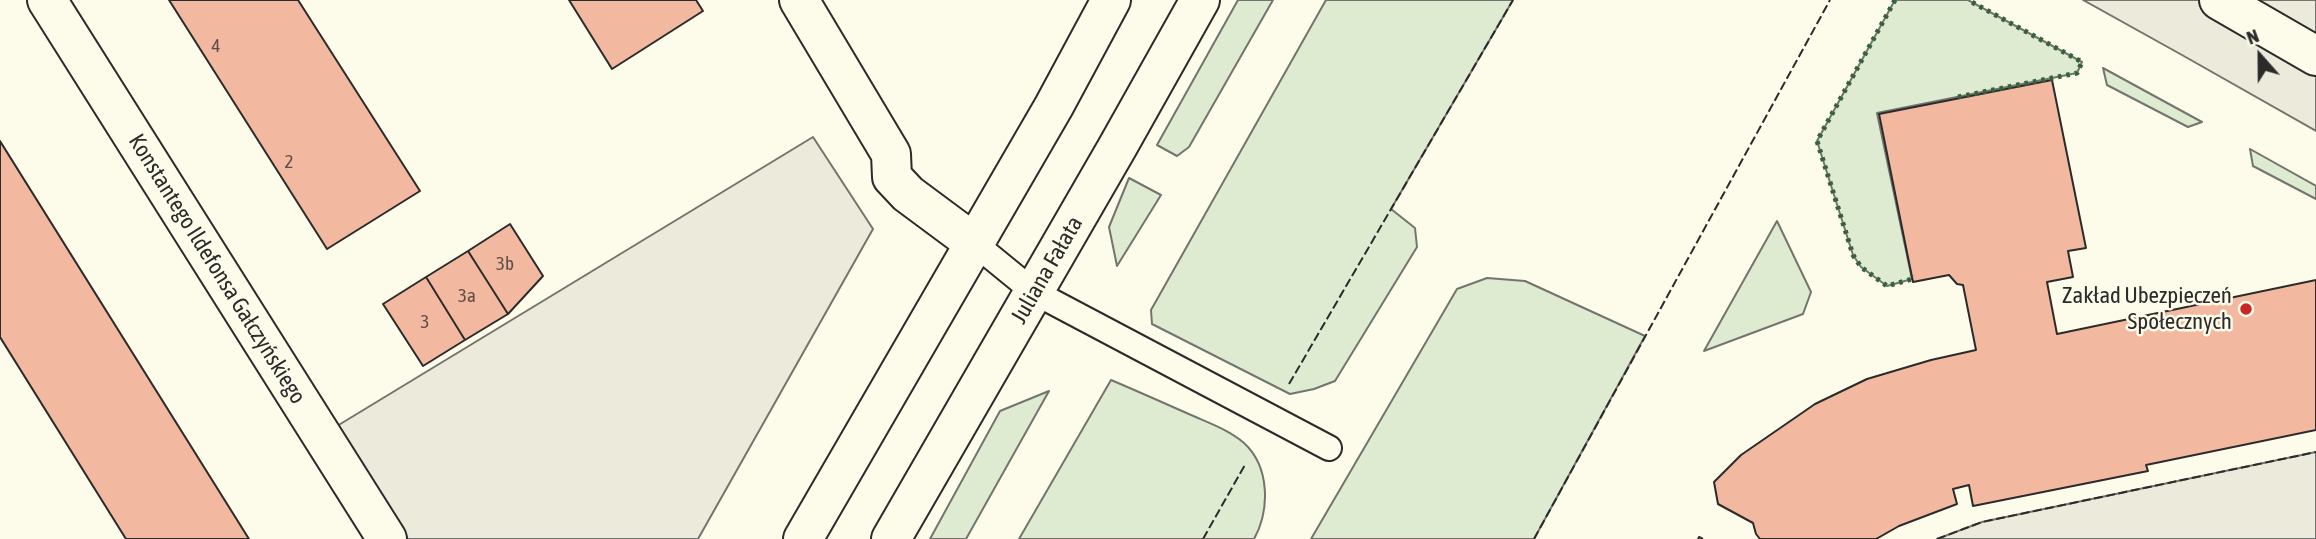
<!DOCTYPE html>
<html>
<head>
<meta charset="utf-8">
<style>
  body { margin:0 }
  #map { position:relative; width:2316px; height:539px; overflow:hidden; background:#fdfbea; font-family:"Asap Condensed",sans-serif }
  canvas { display:block }
  .north { position:absolute; left:2225px; top:21px; width:70px; height:70px; -webkit-text-stroke:5px #fdfbea; paint-order:stroke; rotate:339deg; font-size:19px; font-weight:700; line-height:28px; text-align:center; color:#2b2b2b }
  .north::after { content:''; display:block; margin:auto; width:24px; height:32px; background:#2b2b2b; clip-path:polygon(50% 0,100% 100%,50% 72%,0 100%) }
</style>
</head>
<body>
<div id="map">
<canvas width="2316" height="539"></canvas>
<div class="north">N</div>
</div>
<script>
const ctx = document.querySelector('canvas').getContext('2d');
ctx.lineJoin = 'round';
function paint(path, color) {
  ctx.fillStyle = color;
  ctx.fill(path, 'evenodd');
}
function strokePath(path, color, width, dash) {
  ctx.strokeStyle = color;
  ctx.lineWidth = width;
  ctx.lineCap = dash ? 'butt' : 'round';
  ctx.setLineDash(dash || []);
  ctx.stroke(path);
}
function label(font, color, halo, rows, align = 'center') {
  ctx.font = font + ' "Asap Condensed",sans-serif';
  ctx.lineWidth = 5;
  ctx.setLineDash([]);
  ctx.textBaseline = 'middle';
  ctx.strokeStyle = halo;
  ctx.fillStyle = color;
  for (const [text, x, y, turn = 0] of rows) {
    ctx.save();
    ctx.translate(x, y);
    ctx.rotate((+turn || 0) * Math.PI / 180);
    ctx.textAlign = isNaN(turn) ? turn : align;
    if (halo) ctx.strokeText(text, 0, 0);
    ctx.fillText(text, 0, 0);
    ctx.restore();
  }
}
const green = new Path2D(`
  M 1238,0 L 1273,0 L 1189,147 L 1177,156 L 1157,145 Z
  M 1326,0 L 1513,0 L 1391,209 L 1415,228 L 1417,247 L 1335,381 L 1314,389 L 1290,394 L 1152,324 L 1151,310 Z
  M 1895,0 L 1968,0 L 2082,62 L 2077,73 L 1877,113 L 1912,279 L 1887,286 L 1861,267 L 1853,255 L 1817,141 Z
  M 2103,68 L 2202,122 L 2188,127 L 2107,85 Z
  M 2250,149 L 2316,186 L 2316,199 L 2253,166 Z
  M 1129,178 L 1161,195 L 1117,266 L 1109,227 Z
  M 1777,221 L 1811,292 L 1803,314 L 1704,351 Z
  M 1487,278 L 1525,281 L 1645,336 L 1534,539 L 1311,539 L 1457,289 Z
  M 1111,380 C 1137,391 1164,403 1191,415 C 1209,423 1229,430 1244,443 C 1270,467 1270,510 1254,539 L 1019,539 Z
  M 1049,391 L 966,539 L 930,539 L 1000,411 Z`);
paint(green, '#deebd1');
strokePath(green, '#74746e', 2);
const parking = new Path2D(`
  M 2083,0 L 2316,0 L 2316,131 L 2182,55 Z
  M 813,137 L 873,229 L 698,539 L 408,539 L 337,426 Z
  M 2316,452 L 2316,539 L 1937,539 L 1982,522 Z`);
paint(parking, '#eceadb');
strokePath(parking, '#74746e', 2);
const building = new Path2D(`
  M 169,0 L 298,0 L 420,191 L 327,249 Z
  M 569,0 L 696,0 L 703,11 L 612,69 Z
  M 2052,80 L 2086,248 L 2068,251 L 2073,277 L 2047,282 L 2057,334 L 2316,280 L 2316,430 L 2146,465 L 2148,471 L 1973,506 L 1969,485 L 1953,489 L 1957,504 L 1899,526 L 1876,539 L 1760,539 L 1756,534 L 1753,523 L 1718,504 L 1714,482 L 1741,455 L 1815,404 L 1867,379 L 1931,360 L 1976,350 L 1963,285 L 1957,284 L 1949,275 L 1913,282 L 1879,114 Z
  M 0,141 L 249,539 L 126,539 L 0,337 Z
  M 510,224 L 543,276 L 508,314 L 468,251 Z
  M 468,251 L 508,314 L 465,340 L 426,277 Z
  M 426,277 L 465,340 L 423,366 L 383,304 Z`);
paint(building, '#f2b8a0');
strokePath(building, '#2b2b2b', 2);
const service = new Path2D(`
  M 974,243 L 1034,292 L 1329,448`);
const minor = new Path2D(`
  M 47,0 L 387,539
  M 799,0 L 891,154 L 892,177 L 908,194 L 974,243
  M 2219,0 L 2316,56`);
const tertiary = new Path2D(`
  M 803,539 L 1054,106 L 1111,0
  M 891,539 L 1118,146 L 1200,0`);
strokePath(service, '#2b2b2b', 28);
strokePath(minor, '#2b2b2b', 42);
strokePath(tertiary, '#2b2b2b', 42);
strokePath(service, '#fdfbea', 24);
strokePath(minor, '#fdfbea', 38);
strokePath(tertiary, '#fdfbea', 38);
strokePath(new Path2D(`
  M 1895,0 L 1817,141 L 1853,255 L 1861,267 L 1887,286 L 1912,279 L 1912,275
  M 1958,97 L 2077,73 L 2082,62 L 1968,0`), '#34623c', 5, [3.5, 5]);
strokePath(new Path2D(`
  M 1289,384 L 1513,0
  M 1203,539 L 1246,463
  M 1534,539 L 1830,0
  M 1698,539 L 1699,537 L 1703,539
  M 1937,539 L 1982,522 L 2316,452`), '#2b2b2b', 2, [9, 3.5]);
for (const [x, y, r, color] of [
  [2246,309,7,"#c62828"]
]) {
  const dot = new Path2D();
  dot.arc(x, y, r, 0, 2 * Math.PI);
  ctx.fillStyle = color;
  ctx.fill(dot);
  strokePath(dot, '#fdfbea', 2.5);
}
label('19px', '#5d4e48', null, [
  ["4",216,46],
  ["2",289,162],
  ["3b",505,264],
  ["3a",467,296],
  ["3",425,322]
]);
label('23px', '#2b2b2b', '#fdfbea', [
  ["Konstantego Ildefonsa Gałczyńskiego",217,269,58],
  ["Juliana Fałata",1047,270,-60]
]);
label('23px', '#2b2b2b', '#fdfbea', [
  ["Zakład Ubezpieczeń",2232,296],
  ["Społecznych",2232,322]
], 'right');
</script>
</body>
</html>
